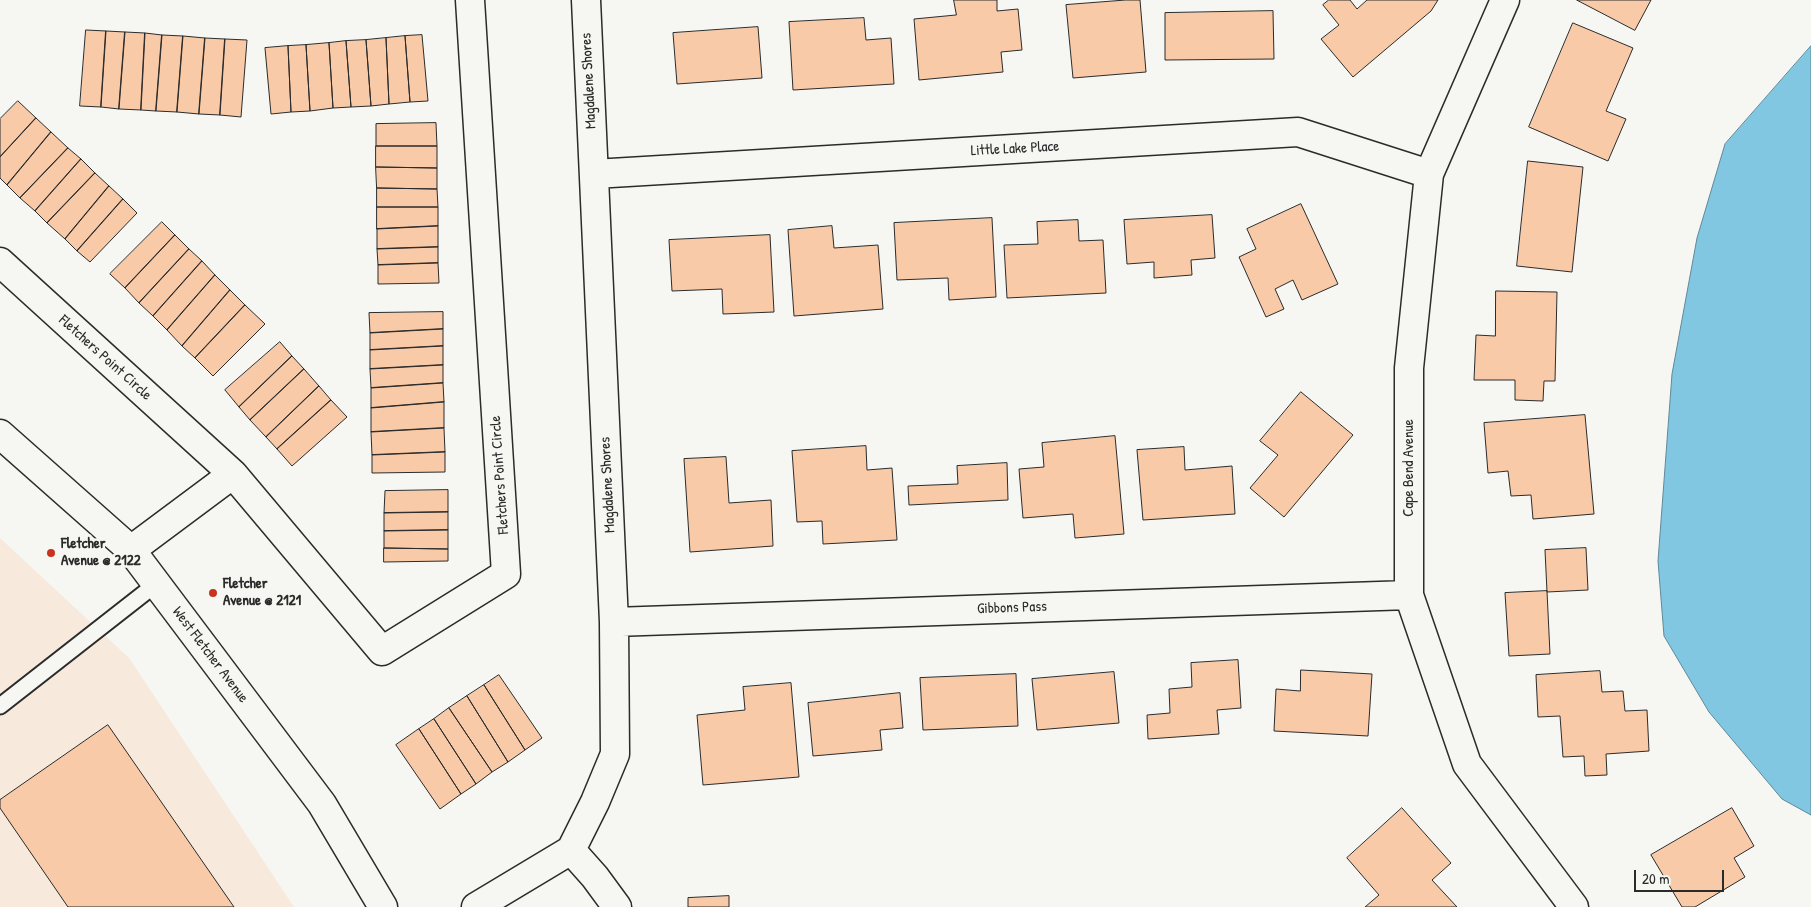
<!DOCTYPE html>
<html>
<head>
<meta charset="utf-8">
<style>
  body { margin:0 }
  #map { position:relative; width:1811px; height:907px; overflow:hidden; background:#f6f6f2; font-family:"Patrick Hand",sans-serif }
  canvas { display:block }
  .scale { position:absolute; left:1634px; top:870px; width:90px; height:22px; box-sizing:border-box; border:2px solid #2b2b2b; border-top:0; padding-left:6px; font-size:15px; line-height:18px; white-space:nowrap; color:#2b2b2b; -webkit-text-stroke:4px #f6f6f2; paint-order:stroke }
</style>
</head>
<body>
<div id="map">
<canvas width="1811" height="907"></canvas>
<div class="scale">20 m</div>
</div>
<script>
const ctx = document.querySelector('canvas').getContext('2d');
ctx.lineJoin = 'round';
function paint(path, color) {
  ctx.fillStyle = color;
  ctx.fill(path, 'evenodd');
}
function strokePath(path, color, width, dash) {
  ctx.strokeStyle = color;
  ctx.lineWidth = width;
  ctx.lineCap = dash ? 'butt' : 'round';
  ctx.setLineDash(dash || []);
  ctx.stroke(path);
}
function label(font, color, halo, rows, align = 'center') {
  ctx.font = font + ' "Patrick Hand",sans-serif';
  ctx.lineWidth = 5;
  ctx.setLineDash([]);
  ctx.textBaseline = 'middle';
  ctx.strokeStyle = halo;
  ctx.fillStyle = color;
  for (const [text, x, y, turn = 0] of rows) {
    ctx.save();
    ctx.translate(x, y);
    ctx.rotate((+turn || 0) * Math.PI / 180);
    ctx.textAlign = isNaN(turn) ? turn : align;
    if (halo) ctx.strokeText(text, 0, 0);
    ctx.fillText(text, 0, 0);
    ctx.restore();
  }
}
paint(new Path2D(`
  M 0,538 L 129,658 L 294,907 L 0,907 Z`), '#f7e9dc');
const water = new Path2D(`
  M 1811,46 L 1811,815 L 1782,799 L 1709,712 L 1664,636 L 1658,561 L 1672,374 L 1697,238 L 1725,144 Z`);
paint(water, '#81c7e2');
strokePath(water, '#5f8999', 1);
const building = new Path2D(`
  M 954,0 L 997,0 L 997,11 L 1018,9 L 1022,50 L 1001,52 L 1003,72 L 919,80 L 914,19 L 956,15 Z
  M 1126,0 L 1140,0 L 1146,72 L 1073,78 L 1066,5 Z
  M 1329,0 L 1350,0 L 1357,9 L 1367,0 L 1438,0 L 1431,11 L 1353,77 L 1321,39 L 1339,25 L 1323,5 Z
  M 1577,0 L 1651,0 L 1635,30 Z
  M 1273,11 L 1274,59 L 1165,60 L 1165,13 Z
  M 864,18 L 866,40 L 891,38 L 894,84 L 793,90 L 789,22 Z
  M 1573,23 L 1633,48 L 1606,111 L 1626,119 L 1608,161 L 1529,127 Z
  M 758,27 L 762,78 L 677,84 L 673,33 Z
  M 86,30 L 106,31 L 101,107 L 80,106 Z
  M 106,31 L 125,32 L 119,109 L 101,107 Z
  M 125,32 L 145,33 L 141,110 L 119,109 Z
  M 145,33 L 162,35 L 156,111 L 141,110 Z
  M 162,35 L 183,36 L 177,112 L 156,111 Z
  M 422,35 L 428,101 L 410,102 L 405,36 Z
  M 183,36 L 205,38 L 199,114 L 177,112 Z
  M 405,36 L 410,102 L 389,104 L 386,38 Z
  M 205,38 L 225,39 L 220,115 L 199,114 Z
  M 386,38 L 389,104 L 371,106 L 366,40 Z
  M 225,39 L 247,40 L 241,117 L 220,115 Z
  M 366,40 L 371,106 L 351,107 L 346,41 Z
  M 346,41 L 351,107 L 333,108 L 329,43 Z
  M 329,43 L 333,108 L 310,111 L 306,45 Z
  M 306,45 L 310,111 L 291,112 L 288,46 Z
  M 288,46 L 291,112 L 271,114 L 265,48 Z
  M 18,101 L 36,118 L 0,157 L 0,119 Z
  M 36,118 L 51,132 L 7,185 L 0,178 L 0,157 Z
  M 436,123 L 437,146 L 376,146 L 376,124 Z
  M 51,132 L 68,148 L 20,198 L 7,185 Z
  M 376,146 L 437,146 L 437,168 L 376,167 Z
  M 68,148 L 81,159 L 35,211 L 20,198 Z
  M 81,159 L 95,173 L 47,223 L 35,211 Z
  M 1528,161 L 1583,167 L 1572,272 L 1517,266 Z
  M 376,167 L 437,168 L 437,189 L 377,188 Z
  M 95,173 L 109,186 L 65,239 L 47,223 Z
  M 109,186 L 123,199 L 77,251 L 65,239 Z
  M 377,188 L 437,189 L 438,207 L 377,207 Z
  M 123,199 L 137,213 L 90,262 L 77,251 Z
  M 1301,204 L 1338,284 L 1302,300 L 1293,280 L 1275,289 L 1284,309 L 1266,317 L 1239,257 L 1256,249 L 1247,229 Z
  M 377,207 L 438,207 L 438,226 L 377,229 Z
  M 1212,215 L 1215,258 L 1191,260 L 1192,275 L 1154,278 L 1154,262 L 1127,264 L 1124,220 Z
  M 992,218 L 996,297 L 949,300 L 948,278 L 897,280 L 894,223 Z
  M 1078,220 L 1079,241 L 1103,240 L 1106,293 L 1007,298 L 1004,245 L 1038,244 L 1037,222 Z
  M 162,222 L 175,235 L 125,288 L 110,274 Z
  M 438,226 L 438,247 L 377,249 L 377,229 Z
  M 832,226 L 834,248 L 878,245 L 883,309 L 794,316 L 788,230 Z
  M 175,235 L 189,249 L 139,303 L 125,288 Z
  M 770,235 L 774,312 L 723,314 L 722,289 L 672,291 L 669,240 Z
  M 438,247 L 438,263 L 378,265 L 377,249 Z
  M 189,249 L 202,261 L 153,316 L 139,303 Z
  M 202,261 L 215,275 L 167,330 L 153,316 Z
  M 438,263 L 439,283 L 378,284 L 378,265 Z
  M 215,275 L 230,290 L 182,346 L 167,330 Z
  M 230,290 L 245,305 L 195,358 L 182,346 Z
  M 1496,291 L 1557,292 L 1555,381 L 1544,381 L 1543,401 L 1515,400 L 1515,380 L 1474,380 L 1476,335 L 1495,336 Z
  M 245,305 L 265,324 L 213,376 L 195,358 Z
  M 443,312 L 443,329 L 370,333 L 369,313 Z
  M 443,329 L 443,346 L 370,350 L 370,333 Z
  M 280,342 L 292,356 L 239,407 L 225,390 Z
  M 443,346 L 443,365 L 370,369 L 370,350 Z
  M 292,356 L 304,369 L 250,420 L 239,407 Z
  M 443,365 L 443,383 L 371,388 L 370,369 Z
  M 304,369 L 319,386 L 266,437 L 250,420 Z
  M 443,383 L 444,402 L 371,408 L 371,388 Z
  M 319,386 L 331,400 L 277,449 L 266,437 Z
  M 1301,392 L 1353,435 L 1284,517 L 1250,488 L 1278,455 L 1260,441 Z
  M 331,400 L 347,417 L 292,466 L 277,449 Z
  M 444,402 L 444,428 L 371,432 L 371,408 Z
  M 1585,415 L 1594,514 L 1533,519 L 1531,495 L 1511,496 L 1508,471 L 1488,473 L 1484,423 Z
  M 444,428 L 445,452 L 372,455 L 371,432 Z
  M 1115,436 L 1124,534 L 1075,538 L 1073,514 L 1023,518 L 1019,469 L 1044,467 L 1042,443 Z
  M 866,446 L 867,470 L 892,468 L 897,540 L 823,544 L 822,521 L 797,522 L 792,451 Z
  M 1184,447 L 1185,470 L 1232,466 L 1235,514 L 1143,520 L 1137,450 Z
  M 445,452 L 445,472 L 372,473 L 372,455 Z
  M 726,457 L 729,503 L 771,500 L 773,546 L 690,552 L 684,459 Z
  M 1007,463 L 1008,500 L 909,505 L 908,486 L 958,484 L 957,466 Z
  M 448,490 L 448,512 L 384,513 L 385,491 Z
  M 448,512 L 448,530 L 384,531 L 384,513 Z
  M 448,530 L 448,549 L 384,548 L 384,531 Z
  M 384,548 L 448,549 L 448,561 L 384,562 Z
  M 1586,548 L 1588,590 L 1547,592 L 1545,550 Z
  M 1547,591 L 1550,654 L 1509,656 L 1505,593 Z
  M 1238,660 L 1241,708 L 1217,710 L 1219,734 L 1148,739 L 1147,715 L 1170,713 L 1169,689 L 1192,687 L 1191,663 Z
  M 1301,670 L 1372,674 L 1368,736 L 1274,731 L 1276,689 L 1300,691 Z
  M 1600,671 L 1602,692 L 1623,691 L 1625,711 L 1647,710 L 1649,751 L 1606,754 L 1607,775 L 1585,776 L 1584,756 L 1563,757 L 1560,716 L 1538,717 L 1536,675 Z
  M 1114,672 L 1119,723 L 1037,730 L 1032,679 Z
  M 1016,674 L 1018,726 L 923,730 L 920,678 Z
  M 499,675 L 542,738 L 525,750 L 484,685 Z
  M 791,683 L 799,777 L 703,785 L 697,715 L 745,710 L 743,687 Z
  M 484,685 L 525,750 L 508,762 L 467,696 Z
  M 900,693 L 903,728 L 880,730 L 882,750 L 813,756 L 808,703 Z
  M 467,696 L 508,762 L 492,772 L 449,708 Z
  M 449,708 L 492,772 L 476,784 L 434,719 Z
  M 434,719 L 476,784 L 461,794 L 419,729 Z
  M 108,725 L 234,907 L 68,907 L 0,808 L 0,800 Z
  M 419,729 L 461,794 L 440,809 L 396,745 Z
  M 1402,808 L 1451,863 L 1432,880 L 1457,907 L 1365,907 L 1379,895 L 1347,858 Z
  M 1732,808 L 1754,846 L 1734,858 L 1745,877 L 1695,907 L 1682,907 L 1651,855 Z
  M 729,896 L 729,907 L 688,907 L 688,898 Z`);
paint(building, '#f8caa7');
strokePath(building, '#2b2b2b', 1);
const service = new Path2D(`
  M 0,706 L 156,584`);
const minor = new Path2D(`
  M 1505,0 L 1429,174 L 1409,368 L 1409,595 L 1467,764 L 1574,907
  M 594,174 L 1298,132 L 1429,174
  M 0,262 L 233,474 L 382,651 L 506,574 L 470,0
  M 131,550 L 233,474
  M 614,622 L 1409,595
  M 571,850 L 595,877 L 617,907
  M 476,907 L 571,850 L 595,802 L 615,754 L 614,622 L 586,0`);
const secondary = new Path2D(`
  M 0,434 L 131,550 L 322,804 L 383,907`);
strokePath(service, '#2b2b2b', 19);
strokePath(minor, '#2b2b2b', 31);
strokePath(secondary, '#2b2b2b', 31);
strokePath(service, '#f6f6f2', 15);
strokePath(minor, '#f6f6f2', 28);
strokePath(secondary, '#f6f6f2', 28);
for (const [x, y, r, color] of [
  [51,553,5,"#c8321e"],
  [213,593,5,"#c8321e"]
]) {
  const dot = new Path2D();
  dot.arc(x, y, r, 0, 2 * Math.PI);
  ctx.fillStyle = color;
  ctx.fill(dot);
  strokePath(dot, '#f6f6f2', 2);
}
label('15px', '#2b2b2b', '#f6f6f2', [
  ["Magdalene Shores",589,81,-93],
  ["Little Lake Place",1015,149,-3],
  ["Fletchers Point Circle",105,358,42],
  ["Cape Bend Avenue",1409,468,-90],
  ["Fletchers Point Circle",500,475,-94],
  ["Magdalene Shores",608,485,-93],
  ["Gibbons Pass",1012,608,-2],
  ["West Fletcher Avenue",210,655,53]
]);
label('bold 15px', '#2b2b2b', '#f6f6f2', [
  ["Fletcher",61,544],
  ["Avenue @ 2122",61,561],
  ["Fletcher",223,584],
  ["Avenue @ 2121",223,601]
], 'left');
</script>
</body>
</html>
